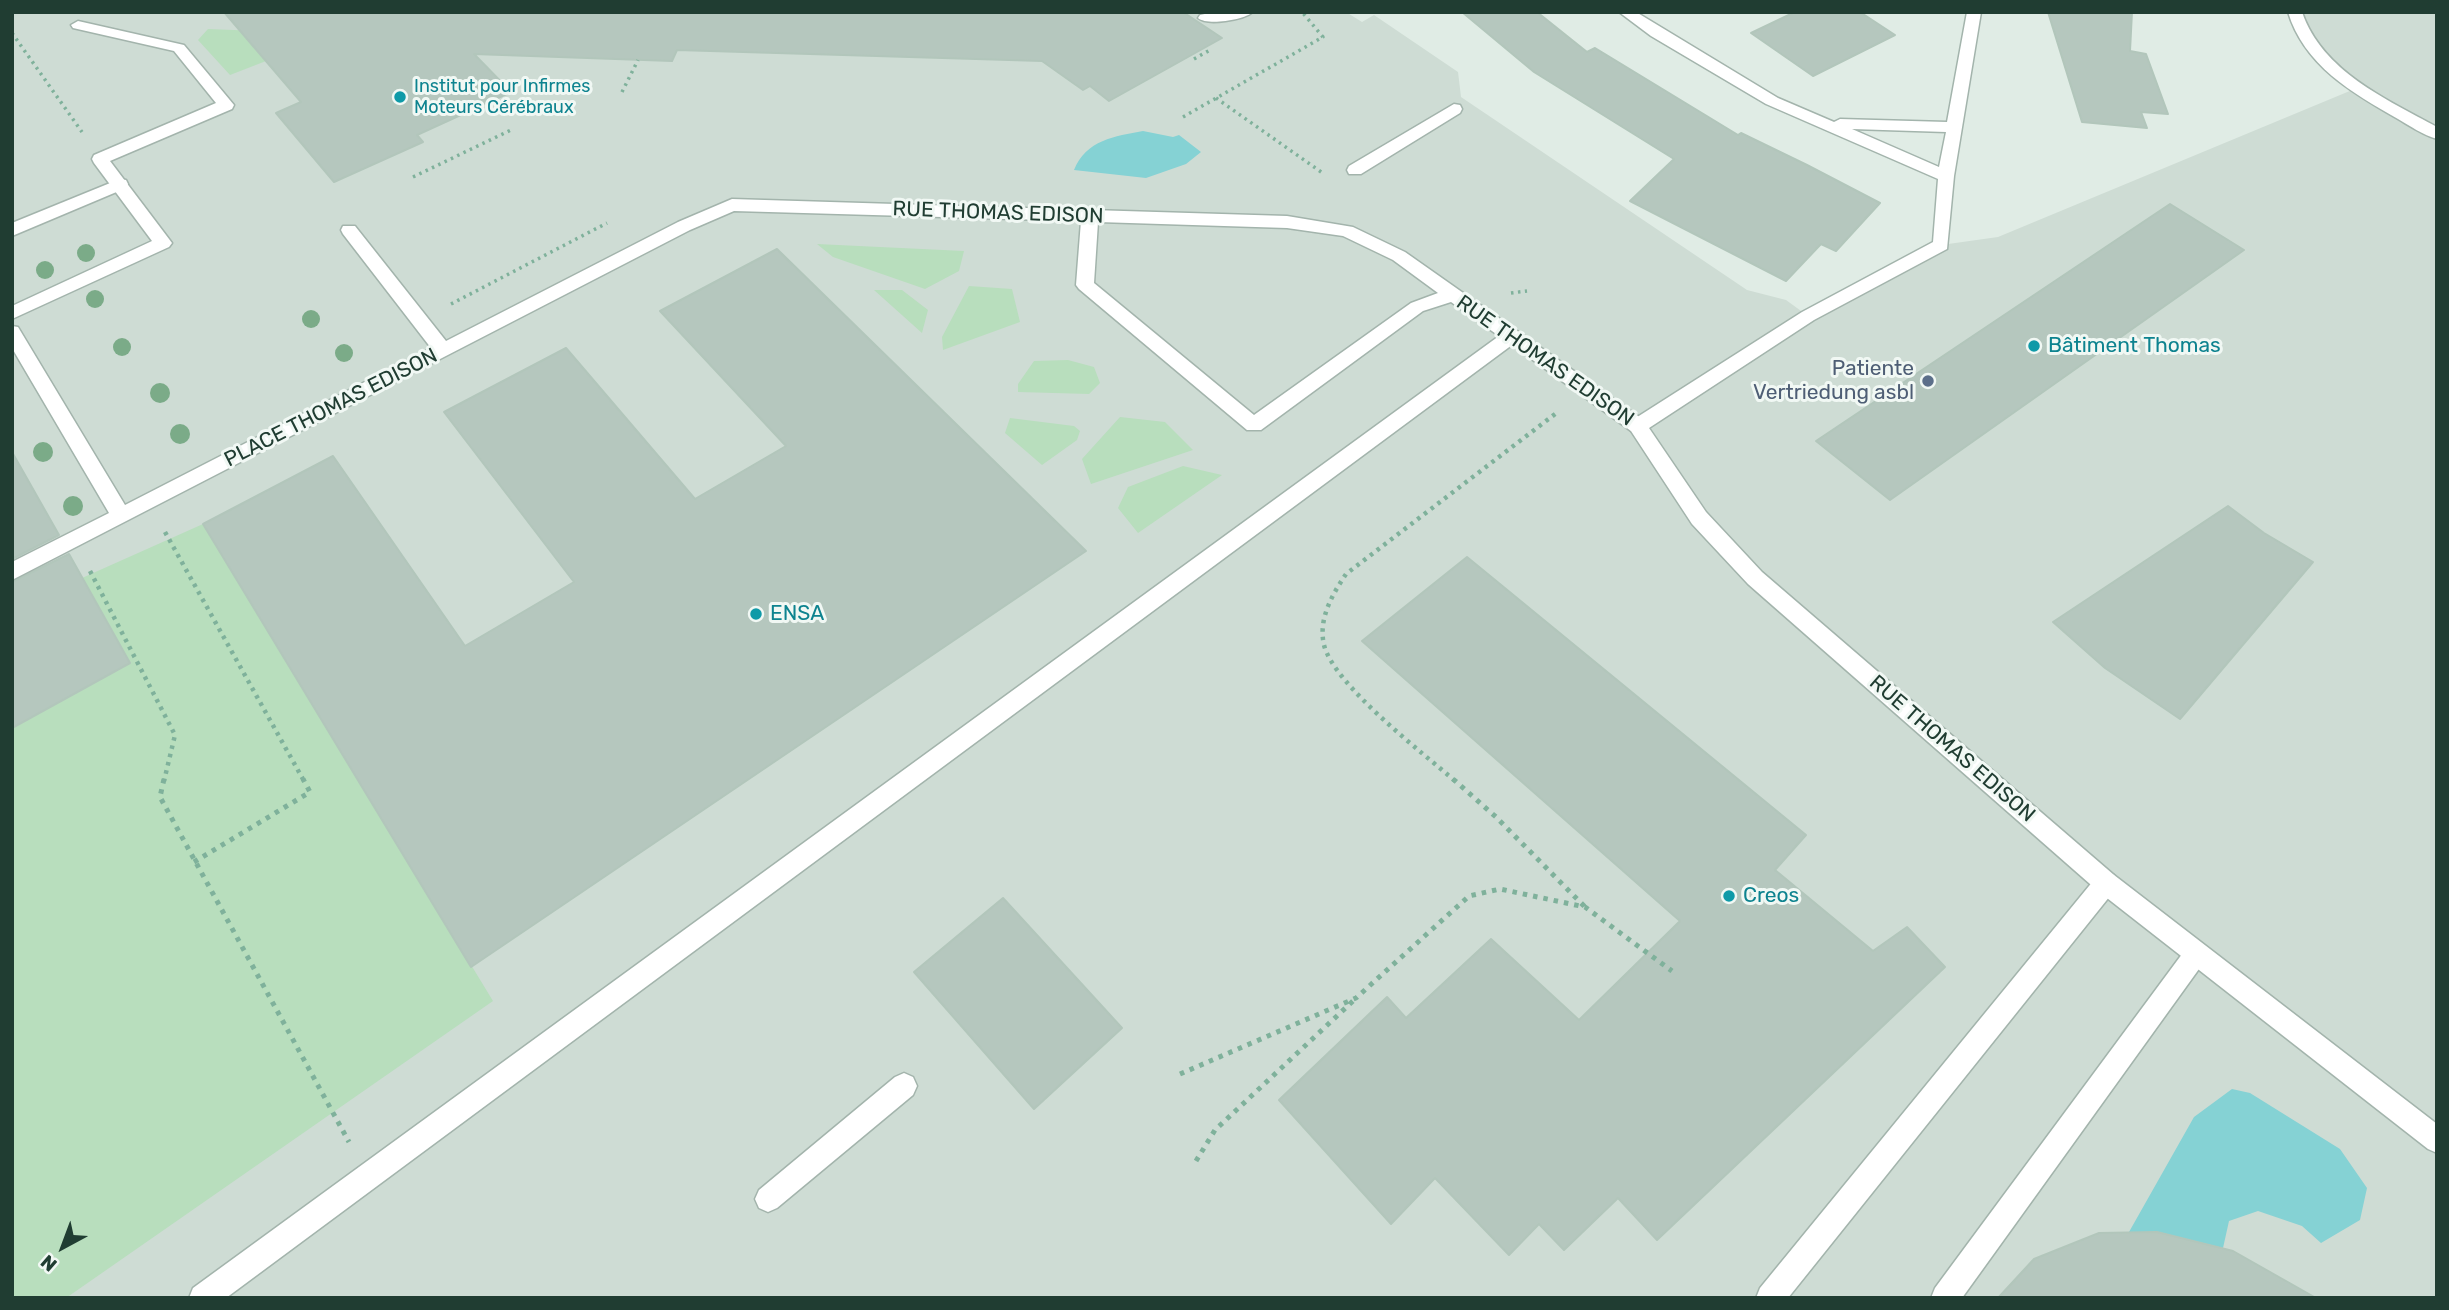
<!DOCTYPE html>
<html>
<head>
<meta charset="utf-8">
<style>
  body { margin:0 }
  #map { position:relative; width:2449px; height:1310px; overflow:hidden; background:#e0ece5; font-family:Rubik,sans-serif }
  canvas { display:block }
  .frame { position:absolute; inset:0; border:14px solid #203d32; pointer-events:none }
  .north { position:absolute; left:28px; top:1212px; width:70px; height:70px; -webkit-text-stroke:5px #f1f8f4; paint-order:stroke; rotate:221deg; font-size:19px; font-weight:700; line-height:28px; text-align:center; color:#203d32 }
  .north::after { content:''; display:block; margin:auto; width:24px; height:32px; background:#203d32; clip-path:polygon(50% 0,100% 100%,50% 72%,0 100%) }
</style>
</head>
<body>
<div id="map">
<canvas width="2449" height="1310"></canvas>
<div class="frame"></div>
<div class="north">N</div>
</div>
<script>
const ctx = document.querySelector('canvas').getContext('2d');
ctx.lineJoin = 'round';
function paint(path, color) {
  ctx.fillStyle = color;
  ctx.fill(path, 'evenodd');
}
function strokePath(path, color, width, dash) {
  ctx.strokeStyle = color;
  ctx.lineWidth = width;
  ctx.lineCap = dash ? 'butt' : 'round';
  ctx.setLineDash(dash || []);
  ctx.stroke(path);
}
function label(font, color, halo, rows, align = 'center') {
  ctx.font = font + ' Rubik,sans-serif';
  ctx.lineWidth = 6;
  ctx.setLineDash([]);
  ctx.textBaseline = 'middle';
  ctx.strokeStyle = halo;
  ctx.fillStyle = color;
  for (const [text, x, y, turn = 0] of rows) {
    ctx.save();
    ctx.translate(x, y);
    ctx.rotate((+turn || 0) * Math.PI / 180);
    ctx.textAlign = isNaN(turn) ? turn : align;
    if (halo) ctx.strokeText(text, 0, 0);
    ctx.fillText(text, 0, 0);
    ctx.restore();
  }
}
paint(new Path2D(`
  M 12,12 L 1346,12 L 1362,22 L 1374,15 L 1458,72 L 1461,97 L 1747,290 L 1786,300 L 1808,316 L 1941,245 L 1998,237 L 2357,88 L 2314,52 L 2295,12 L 2437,12 L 2437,1298 L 12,1298 Z`), '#cedcd4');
paint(new Path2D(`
  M 208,29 L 311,33 L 302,47 L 230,75 L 198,40 Z
  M 817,244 L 964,251 L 959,271 L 925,289 L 833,257 Z
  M 969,286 L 1012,289 L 1020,322 L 943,350 L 942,337 Z
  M 874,290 L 902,290 L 928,310 L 922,333 Z
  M 1068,360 L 1094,367 L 1100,383 L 1089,394 L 1018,392 L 1018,384 L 1034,361 Z
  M 1120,417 L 1165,422 L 1193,450 L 1091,484 L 1082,459 Z
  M 1010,418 L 1074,426 L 1080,431 L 1077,440 L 1042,465 L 1005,433 Z
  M 1183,466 L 1222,475 L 1138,533 L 1118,508 L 1128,487 Z
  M 203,524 L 493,1001 L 66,1298 L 12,1298 L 12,728 L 130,663 L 82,578 Z`), '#b8debd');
paint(new Path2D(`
  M 1143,131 L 1173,137 L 1179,135 L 1201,152 L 1186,164 L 1146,178 L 1074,170 C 1086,140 1115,136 1143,131 Z
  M 2232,1089 L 2250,1093 L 2340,1149 L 2367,1188 L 2360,1220 L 2321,1243 L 2302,1226 L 2258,1211 L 2229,1221 L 2223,1248 L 2157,1232 L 2129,1232 L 2194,1117 Z`), '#85d2d4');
const building = new Path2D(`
  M 224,12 L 1183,12 L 1222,38 L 1109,101 L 1090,86 L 1083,90 L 1042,61 L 677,50 L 672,61 L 474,54 L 511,92 L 417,135 L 423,142 L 334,182 L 276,113 L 301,102 Z
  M 1462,12 L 1537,12 L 1587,52 L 1595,48 L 1738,135 L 1741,133 L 1807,165 L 1880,203 L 1836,251 L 1821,244 L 1786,281 L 1630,201 L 1674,159 L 1534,72 Z
  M 1795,12 L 1860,12 L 1895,35 L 1813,76 L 1751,33 Z
  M 2048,12 L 2132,12 L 2130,51 L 2146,54 L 2168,114 L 2141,112 L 2147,128 L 2082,122 Z
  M 2170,204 L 2244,250 L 1890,500 L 1816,441 Z
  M 777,249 L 1086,551 L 471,967 L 203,524 L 333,456 L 465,646 L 574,582 L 444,412 L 566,348 L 695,499 L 786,446 L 660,311 Z
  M 12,452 L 59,535 L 12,559 Z
  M 2228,506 L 2264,533 L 2313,562 L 2180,719 L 2105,668 L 2053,622 Z
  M 69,554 L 130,663 L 12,728 L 12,582 Z
  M 1467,557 L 1806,835 L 1775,870 L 1873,951 L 1907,927 L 1945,967 L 1657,1240 L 1618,1198 L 1564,1250 L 1539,1224 L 1509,1255 L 1435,1178 L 1391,1224 L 1279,1100 L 1387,997 L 1406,1018 L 1491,939 L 1579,1020 L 1680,921 L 1362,641 Z
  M 1003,898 L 1122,1028 L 1034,1109 L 914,972 Z
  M 2157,1232 L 2233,1251 L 2316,1298 L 1998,1298 L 2034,1259 L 2099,1233 Z`);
paint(building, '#b5c7be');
strokePath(building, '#b2c6bb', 2);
const service = new Path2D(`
  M 1214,12 L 1253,12 C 1244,20 1207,26 1198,18 L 1200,15 Z
  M 78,21 L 184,45 L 234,105 L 232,109 L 110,161 L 169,239 L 172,243 L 169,247 L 12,319 L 12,306 L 152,241 L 94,163 L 92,159 L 94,155 L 216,103 L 174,51 L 73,28 L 71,25 Z
  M 1454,104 L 1460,105 L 1462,109 L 1460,113 L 1361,174 L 1349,174 L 1347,170 L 1349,166 Z
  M 732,199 L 1287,216 L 1353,227 L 1405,252 L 1645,421 L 1647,426 L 1645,431 L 1631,431 L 1512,345 L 226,1298 L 189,1298 L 193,1288 L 1499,336 L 1451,302 L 1423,311 L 1261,430 L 1247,430 L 1079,289 L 1076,285 L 1081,221 L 734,211 L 690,230 L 12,580 L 12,562 L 109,513 L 12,348 L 12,326 L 18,327 L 125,505 L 431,348 L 343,234 L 341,230 L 343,226 L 355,226 L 446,341 L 678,222 ZM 1098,222 L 1287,228 L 1343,236 L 1393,260 L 1438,293 L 1411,303 L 1254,415 L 1094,283 Z
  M 2106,872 L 2114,875 L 2118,883 L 2114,891 L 1788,1298 L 1756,1298 L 1760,1288 L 2098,875 Z
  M 2196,942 L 2204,946 L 2208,954 L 2204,962 L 1962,1298 L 1931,1298 L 1935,1288 L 2188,946 Z
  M 904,1073 L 913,1077 L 917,1086 L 913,1095 L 777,1208 L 768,1212 L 759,1208 L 755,1199 L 759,1190 L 895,1077 Z`);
const pedestrian = new Path2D(`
  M 120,179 L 126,180 L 128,184 L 126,188 L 12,236 L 12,223 Z`);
const minor = new Path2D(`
  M 1619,12 L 1636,12 L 1778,98 L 1834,122 L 1840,119 L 1947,122 L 1967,12 L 1981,12 L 1954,176 L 1947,249 L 1814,320 L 1649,428 L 1706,512 L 1762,572 L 2114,875 L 2437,1124 L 2437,1153 L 2428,1149 L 2098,891 L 1748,584 L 1692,524 L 1631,431 L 1629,426 L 1631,421 L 1802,312 L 1933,242 L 1938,179 L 1766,104 L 1651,36 ZM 1852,129 L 1946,132 L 1939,167 Z
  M 2288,12 L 2302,12 C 2322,71 2386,99 2437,127 L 2437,139 C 2423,135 2410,126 2398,119 C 2352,93 2304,65 2288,12 Z`);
strokePath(service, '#a3b4ac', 3);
strokePath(pedestrian, '#a3b4ac', 3);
strokePath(minor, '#a3b4ac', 3);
strokePath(new Path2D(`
  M 12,33 L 82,132
  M 1194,59 L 1210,50
  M 622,92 L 638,60
  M 1216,98 L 1324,174
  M 1183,117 L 1323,37 L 1302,12
  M 413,177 L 513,129
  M 1511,293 L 1527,291
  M 451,304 L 607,223`), '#7fb19b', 3.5, [2.5, 4.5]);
strokePath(new Path2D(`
  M 165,532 L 304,781
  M 90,571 L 175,735 L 164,781
  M 1455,781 C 1423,753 1334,685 1324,645 C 1318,619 1332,595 1346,574 L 1559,411`), '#7fb19b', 4.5, [3.5, 5]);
strokePath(new Path2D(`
  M 164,779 L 160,797 L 349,1142
  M 1453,779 L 1496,817 L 1585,907
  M 194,862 L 310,792 L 303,779
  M 1180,1074 L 1356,998 L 1469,896 L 1500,889 L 1585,907 L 1672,971
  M 1196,1161 L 1215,1130 L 1353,1001`), '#7fb19b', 5, [4.5, 6]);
paint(service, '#fff');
paint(pedestrian, '#fff');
paint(minor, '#fff');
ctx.fillStyle = '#7bab88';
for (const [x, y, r] of [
  [86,253,9],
  [45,270,9],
  [95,299,9],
  [311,319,9],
  [122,347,9],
  [344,353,9],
  [160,393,10],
  [180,434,10],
  [43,452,10],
  [73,506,10]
]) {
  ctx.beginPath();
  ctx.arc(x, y, r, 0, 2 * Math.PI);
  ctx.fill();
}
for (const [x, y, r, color] of [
  [400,97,7,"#0f9aa8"],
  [2034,346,7,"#0f9aa8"],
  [1928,381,7,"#5c6f8a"],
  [756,614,7,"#0f9aa8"],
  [1729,896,7,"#0f9aa8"]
]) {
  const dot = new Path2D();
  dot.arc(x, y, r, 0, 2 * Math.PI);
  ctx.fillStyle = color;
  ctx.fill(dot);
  strokePath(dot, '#f1f8f4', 2.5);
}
label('18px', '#0d838f', '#f1f8f4', [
  ["Institut pour Infirmes",414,87],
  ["Moteurs Cérébraux",414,108]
], 'left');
label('21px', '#203d32', '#f1f8f4', [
  ["RUE THOMAS EDISON",998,213,2],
  ["RUE THOMAS EDISON",1545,361,35],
  ["PLACE THOMAS EDISON",331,408,-27],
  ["RUE THOMAS EDISON",1952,749,41]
]);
label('21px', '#0d838f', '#f1f8f4', [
  ["Bâtiment Thomas",2048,346],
  ["ENSA",770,614],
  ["Creos",1743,896]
], 'left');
label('21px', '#4e5e75', '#f1f8f4', [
  ["Patiente",1914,369],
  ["Vertriedung asbl",1914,393]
], 'right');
</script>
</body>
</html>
